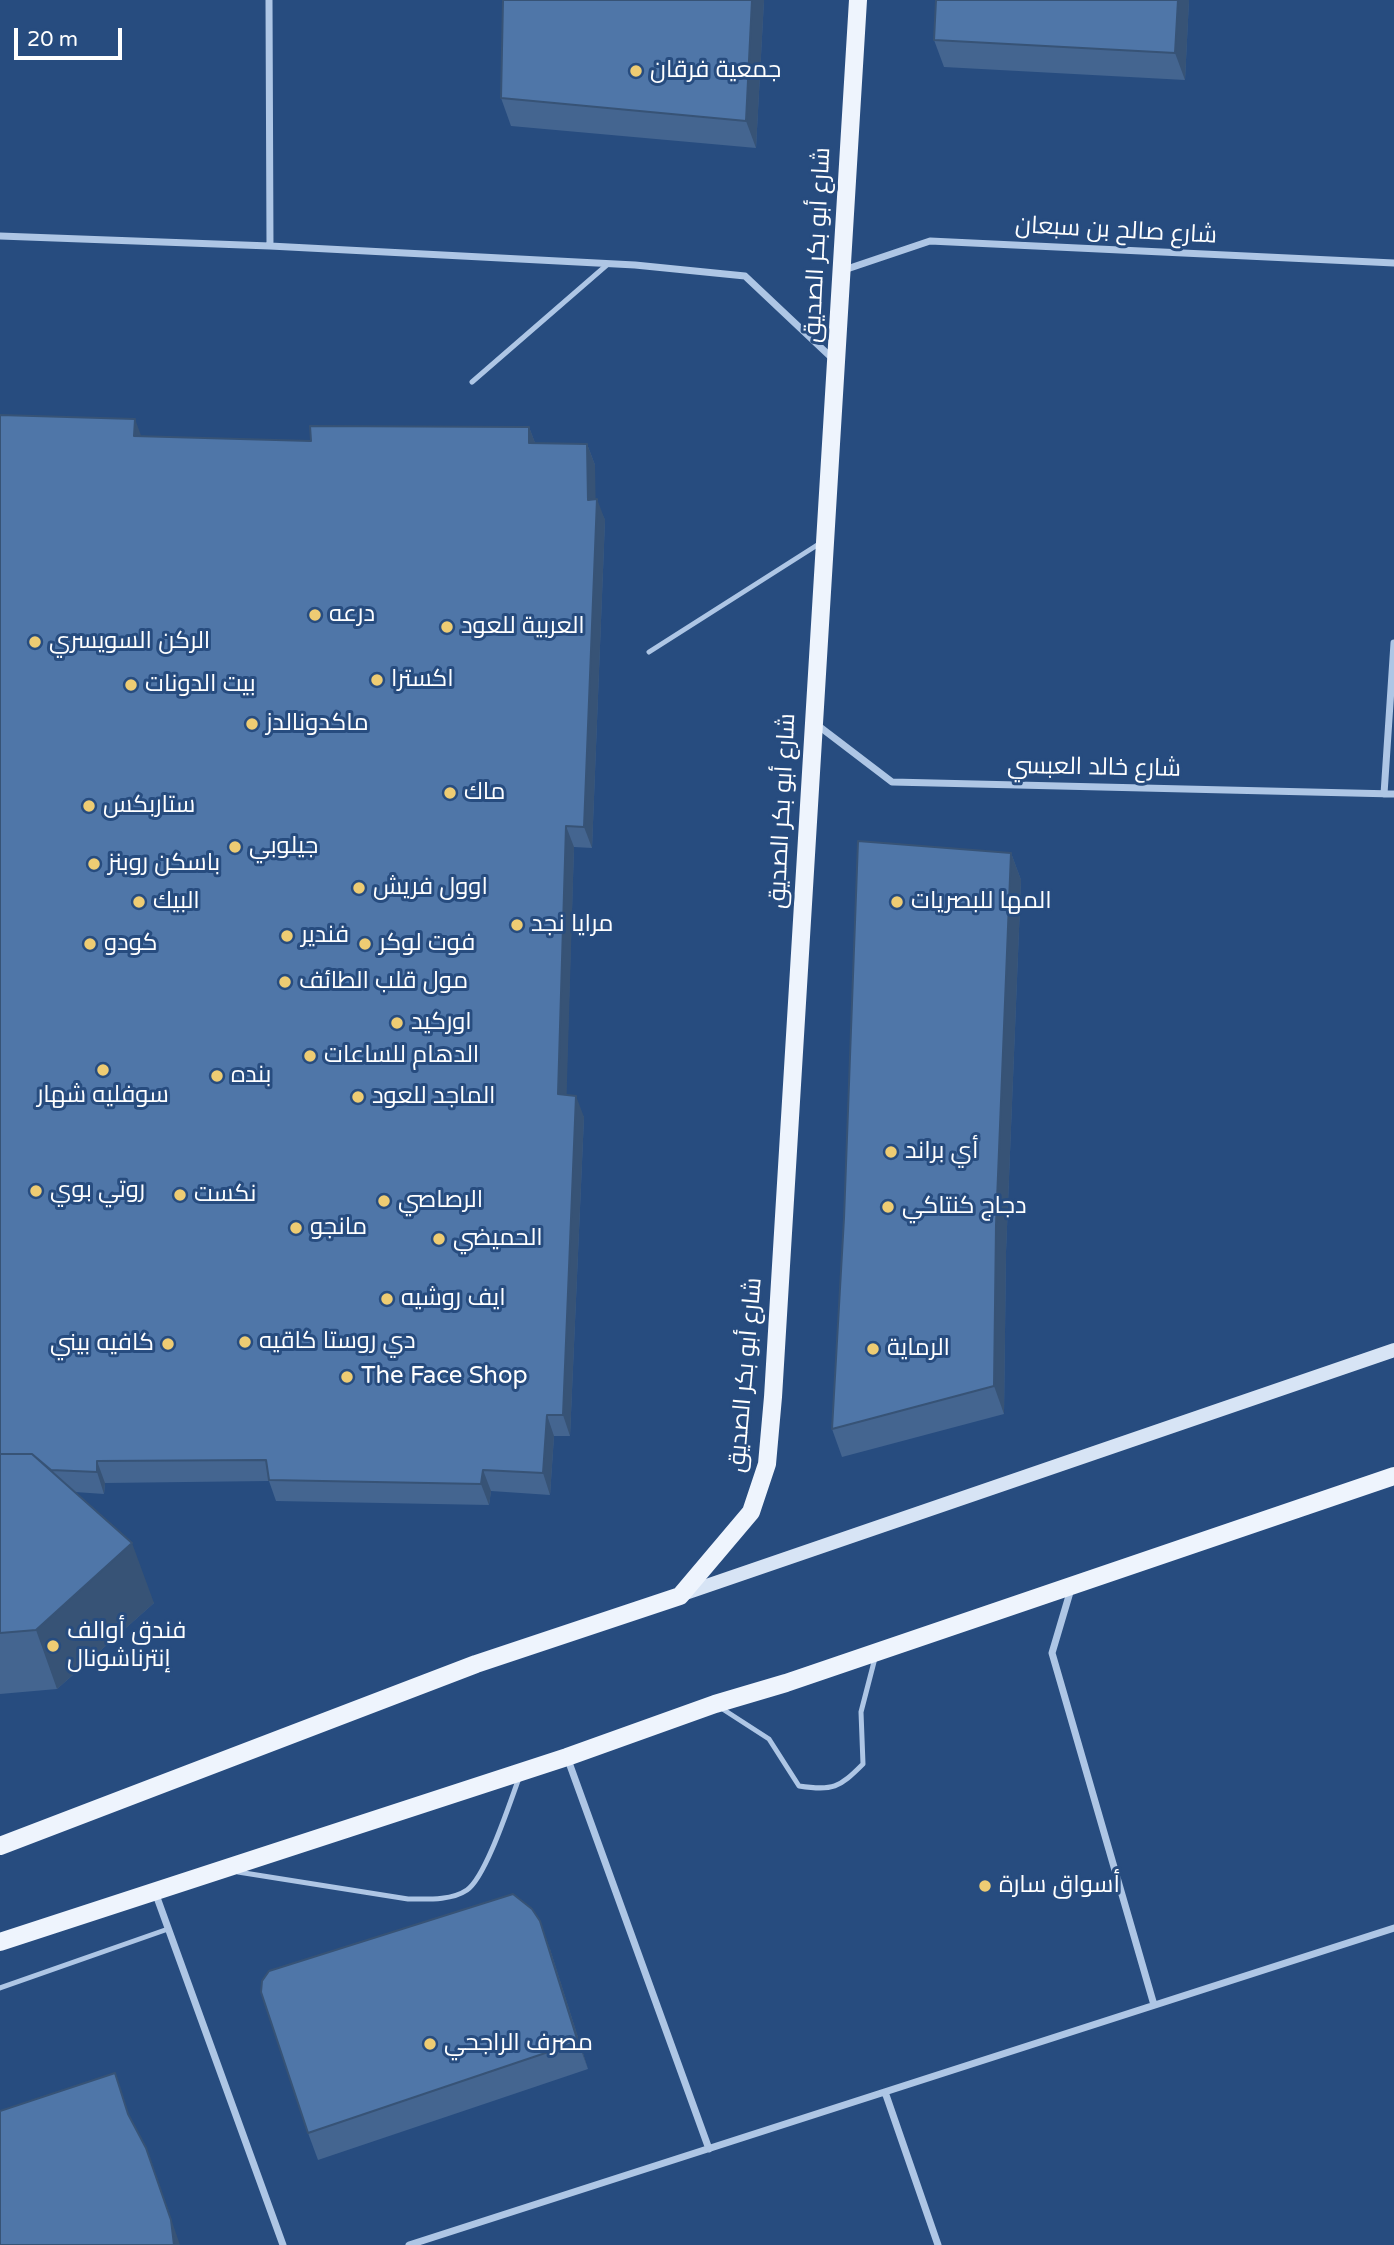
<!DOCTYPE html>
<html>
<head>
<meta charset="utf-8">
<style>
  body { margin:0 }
  #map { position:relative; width:1394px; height:2245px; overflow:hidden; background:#274c7f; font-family:"Varela Round",sans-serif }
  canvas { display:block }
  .scale { position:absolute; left:14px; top:28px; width:108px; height:32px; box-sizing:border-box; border:4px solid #fff; border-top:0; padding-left:9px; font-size:21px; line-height:24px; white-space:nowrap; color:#fff; -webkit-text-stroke:5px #274c7f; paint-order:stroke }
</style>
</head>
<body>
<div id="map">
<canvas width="1394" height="2245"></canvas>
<div class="scale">20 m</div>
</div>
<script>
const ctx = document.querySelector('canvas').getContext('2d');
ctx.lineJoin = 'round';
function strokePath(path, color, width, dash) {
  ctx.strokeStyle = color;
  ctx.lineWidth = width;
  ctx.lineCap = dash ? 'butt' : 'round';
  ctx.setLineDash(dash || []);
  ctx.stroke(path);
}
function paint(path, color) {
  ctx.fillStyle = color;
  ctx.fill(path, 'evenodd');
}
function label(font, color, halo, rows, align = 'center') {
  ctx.font = font + ' "Varela Round",Cairo,sans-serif';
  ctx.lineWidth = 6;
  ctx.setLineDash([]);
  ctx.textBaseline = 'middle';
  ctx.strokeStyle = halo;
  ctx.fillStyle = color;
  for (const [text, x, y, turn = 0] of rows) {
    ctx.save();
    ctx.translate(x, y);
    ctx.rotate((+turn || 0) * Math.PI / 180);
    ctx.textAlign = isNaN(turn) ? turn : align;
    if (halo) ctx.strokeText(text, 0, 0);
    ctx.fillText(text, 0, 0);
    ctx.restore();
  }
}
strokePath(new Path2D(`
  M 472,382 L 608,264
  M 649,652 L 822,542
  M 721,1708 L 769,1739 L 799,1786 C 833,1791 839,1788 863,1764 L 861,1712 L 875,1658
  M 238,1872 L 408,1899 C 425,1899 451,1901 467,1890 C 486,1877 510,1802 519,1778
  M 0,1988 L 168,1929`), '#aec6e5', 5);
strokePath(new Path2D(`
  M 269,0 L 270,246
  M 0,236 L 270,246 L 635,265 L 745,276 L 833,359
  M 844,270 L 930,241 L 1394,263
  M 816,724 L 892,782 L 1394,794
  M 1384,794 L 1394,643
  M 1071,1589 L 1052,1653 L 1154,2005
  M 567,1757 L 709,2149
  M 155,1892 L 283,2245
  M 885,2092 L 938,2245
  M 409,2245 L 1394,1928`), '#aec6e5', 7);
strokePath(new Path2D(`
  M 680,1595 L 1394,1350`), '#d7e4f5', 14);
strokePath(new Path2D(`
  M 0,1846 L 476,1664 L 680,1596 L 751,1512 L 767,1464 L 773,1397 L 858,0
  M 0,1942 L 567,1757 L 715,1704 L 786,1683 L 1394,1476`), '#eef4fd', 18);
paint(new Path2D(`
  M 764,0 L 756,148 L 511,126 L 501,98 Z
  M 936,0 L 1189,0 L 1185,80 L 944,67 L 934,40 Z
  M 0,415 L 141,436 L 311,441 L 529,427 L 535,443 L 587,444 L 595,465 L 595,499 L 605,520 L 592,848 L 574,847 L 566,1095 L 584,1117 L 570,1436 L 554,1436 L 550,1495 L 491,1491 L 489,1505 L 276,1501 L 269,1481 L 105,1483 L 104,1494 L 75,1492 L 154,1603 L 57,1689 L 0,1694 Z
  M 1011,853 L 1021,880 L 1006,1252 L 1004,1414 L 842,1457 L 832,1429 Z
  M 550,1949 L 588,2069 L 318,2160 L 308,2133 Z`), '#446590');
paint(new Path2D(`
  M 752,0 L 764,0 L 756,148 L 746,121 Z
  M 1178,0 L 1189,0 L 1185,80 L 1175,53 Z
  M 135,419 L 143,441 L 134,436 Z
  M 529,427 L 537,448 L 529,443 Z
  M 587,444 L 595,465 L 596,522 L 588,500 Z
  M 597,499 L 605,520 L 592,848 L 584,827 Z
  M 566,826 L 574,847 L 566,1115 L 558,1094 Z
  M 1011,853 L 1021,880 L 1006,1252 L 1004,1414 L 994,1386 L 996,1225 Z
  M 576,1096 L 584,1117 L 570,1436 L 563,1415 Z
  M 547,1415 L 554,1436 L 550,1495 L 543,1473 Z
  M 97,1461 L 105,1483 L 104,1494 L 97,1472 Z
  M 483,1470 L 491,1491 L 489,1505 L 481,1484 Z
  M 132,1543 L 154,1603 L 57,1689 L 36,1630 Z
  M 540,1921 L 550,1949 L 588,2069 L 578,2042 Z
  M 146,2148 L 156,2175 L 180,2245 L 174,2245 Z`), '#375376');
const building = new Path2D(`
  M 503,0 L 752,0 L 746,121 L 501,98 Z
  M 936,0 L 1178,0 L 1175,53 L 934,40 Z
  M 0,415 L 135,419 L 134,436 L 311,441 L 310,426 L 529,427 L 529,443 L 587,444 L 588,500 L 597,499 L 584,827 L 566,826 L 558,1094 L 576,1096 L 563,1415 L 547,1415 L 543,1473 L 483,1470 L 481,1484 L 269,1480 L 266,1460 L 97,1461 L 97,1472 L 51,1470 L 32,1454 L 0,1454 Z
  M 858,841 L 1011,853 L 996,1225 L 994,1386 L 832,1429 L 844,1218 Z
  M 0,1454 L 32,1454 L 132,1543 L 36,1630 L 0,1633 Z
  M 513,1894 L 532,1909 L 540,1921 L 578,2042 L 308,2133 L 261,1992 L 262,1981 L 269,1971 Z
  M 115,2073 L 128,2114 L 146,2148 L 171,2220 L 174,2245 L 0,2245 L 0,2111 Z`);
paint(building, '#4f76a8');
strokePath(building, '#375376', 2);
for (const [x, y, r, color] of [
  [636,71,7,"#eecc73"],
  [315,615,7,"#eecc73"],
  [447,627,7,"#eecc73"],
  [35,642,7,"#eecc73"],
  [377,680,7,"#eecc73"],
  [131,685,7,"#eecc73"],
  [252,724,7,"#eecc73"],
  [450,793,7,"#eecc73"],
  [89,806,7,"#eecc73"],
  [235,847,7,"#eecc73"],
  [94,864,7,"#eecc73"],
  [359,888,7,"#eecc73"],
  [139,902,7,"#eecc73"],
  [897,902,7,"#eecc73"],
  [517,925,7,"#eecc73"],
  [287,936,7,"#eecc73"],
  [90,944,7,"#eecc73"],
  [365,944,7,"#eecc73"],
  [285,982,7,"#eecc73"],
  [397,1023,7,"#eecc73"],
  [310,1056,7,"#eecc73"],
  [103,1070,7,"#eecc73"],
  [217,1076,7,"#eecc73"],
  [358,1097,7,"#eecc73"],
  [891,1152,7,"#eecc73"],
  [36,1191,7,"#eecc73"],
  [180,1195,7,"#eecc73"],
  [384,1201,7,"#eecc73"],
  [888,1207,7,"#eecc73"],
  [296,1228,7,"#eecc73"],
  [439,1239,7,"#eecc73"],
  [387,1299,7,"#eecc73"],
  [245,1342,7,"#eecc73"],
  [168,1344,7,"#eecc73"],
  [873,1349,7,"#eecc73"],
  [347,1377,7,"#eecc73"],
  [53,1646,7,"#eecc73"],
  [985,1886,7,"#eecc73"],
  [430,2044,7,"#eecc73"]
]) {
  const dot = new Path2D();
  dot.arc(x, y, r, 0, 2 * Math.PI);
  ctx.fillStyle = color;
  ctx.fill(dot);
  strokePath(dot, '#274c7f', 2.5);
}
label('24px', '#fff', '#274c7f', [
  ["جمعية فرقان",650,71],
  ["درعه",329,615],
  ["العربية للعود",461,627],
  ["الركن السويسري",49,642],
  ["اكسترا",391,680],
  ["بيت الدونات",145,685],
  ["ماكدونالدز",266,724],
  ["ماك",464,793],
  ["ستاربكس",103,806],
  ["جيلوبي",249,847],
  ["باسكن روبنز",108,864],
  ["اوول فريش",373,888],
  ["البيك",153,902],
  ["المها للبصريات",911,902],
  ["مرايا نجد",531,925],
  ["فندير",301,936],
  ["كودو",104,944],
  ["فوت لوكر",379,944],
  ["مول قلب الطائف",299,982],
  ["اوركيد",411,1023],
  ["الدهام للساعات",324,1056],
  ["بنده",231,1076],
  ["سوفليه شهار",103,1096,"center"],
  ["الماجد للعود",372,1097],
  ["أي براند",905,1152],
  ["روتي بوي",50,1191],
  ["نكست",194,1195],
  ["الرصاصي",398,1201],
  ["دجاج كنتاكي",902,1207],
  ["مانجو",310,1228],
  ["الحميضي",453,1239],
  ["ايف روشيه",401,1299],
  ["دي روستا كاقيه",259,1342],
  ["كافيه بيني",154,1344,"right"],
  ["الرماية",887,1349],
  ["The Face Shop",361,1377],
  ["فندق أوالف",67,1632],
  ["إنترناشونال",67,1660],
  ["أسواق سارة",999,1886],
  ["مصرف الراجحي",444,2044]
], 'left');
label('24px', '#fff', '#274c7f', [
  ["شارع صالح بن سبعان",1116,231,3],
  ["شارع أبو بكر الصديق",818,245,-87],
  ["شارع خالد العبسي",1094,768,1],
  ["شارع أبو بكر الصديق",783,811,-87],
  ["شارع أبو بكر الصديق",746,1375,-85]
]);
</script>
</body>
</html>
